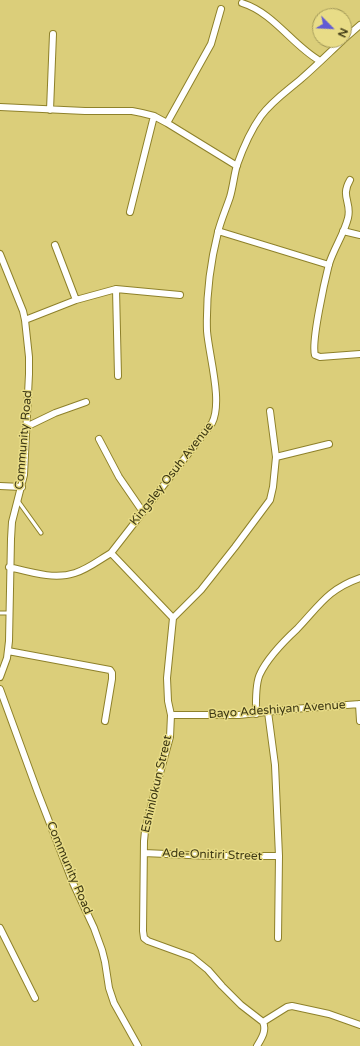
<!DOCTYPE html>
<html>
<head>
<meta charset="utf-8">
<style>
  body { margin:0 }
  #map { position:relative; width:360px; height:1046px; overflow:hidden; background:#dbce7a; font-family:"Varela Round",sans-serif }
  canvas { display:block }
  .north { position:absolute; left:312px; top:8px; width:40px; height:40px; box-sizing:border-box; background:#e8dc87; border:1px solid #a49a59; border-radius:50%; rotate:114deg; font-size:11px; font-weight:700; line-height:16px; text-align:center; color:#3d3814 }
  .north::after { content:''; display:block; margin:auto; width:14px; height:18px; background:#615bd4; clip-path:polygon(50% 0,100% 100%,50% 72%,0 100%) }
</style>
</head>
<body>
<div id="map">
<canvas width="360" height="1046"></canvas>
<div class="north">N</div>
</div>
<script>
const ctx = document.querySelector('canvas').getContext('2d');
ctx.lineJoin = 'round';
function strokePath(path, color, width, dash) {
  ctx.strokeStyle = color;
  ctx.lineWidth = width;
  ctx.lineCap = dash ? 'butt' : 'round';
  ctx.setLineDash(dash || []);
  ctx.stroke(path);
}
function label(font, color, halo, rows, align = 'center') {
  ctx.font = font + ' "Varela Round",sans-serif';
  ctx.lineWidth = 3;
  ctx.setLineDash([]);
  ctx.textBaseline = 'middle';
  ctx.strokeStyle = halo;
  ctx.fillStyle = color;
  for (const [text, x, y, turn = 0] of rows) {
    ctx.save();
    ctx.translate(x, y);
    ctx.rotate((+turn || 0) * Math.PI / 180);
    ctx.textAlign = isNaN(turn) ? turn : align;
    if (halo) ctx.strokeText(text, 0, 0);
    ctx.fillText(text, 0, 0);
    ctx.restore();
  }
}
const service = new Path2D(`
  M 18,501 L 41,533
  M 0,613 L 9,613`);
const minor = new Path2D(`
  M 242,3 C 274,13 292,45 320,61
  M 344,39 L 360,25
  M 0,107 L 85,111 L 132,111 L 142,113 L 154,116 L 167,123 L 237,166
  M 50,110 L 53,34
  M 167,123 L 211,44 L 221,9
  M 350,180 C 340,197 352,202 348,218 C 344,234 334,248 329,264 C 325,280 311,342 315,355 L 320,357 L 360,354
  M 130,212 L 154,116
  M 218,231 L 329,265
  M 343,231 L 360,235
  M 55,245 L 76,300
  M 0,254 L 23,311 L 25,320 L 29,357 L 29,374 L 24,475 L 12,522 L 11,539 L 9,641 L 7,658 L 0,677
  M 116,289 L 118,376
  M 25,320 L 76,300 L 116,289 L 180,295
  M 26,427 L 55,413 L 86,402
  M 99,439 L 119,477 L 143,512
  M 276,457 L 329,444
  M 0,486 L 22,487
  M 111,553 L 173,618 L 167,678 L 168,701 L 171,715 L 170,737 L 155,791 L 145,831 L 144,841 L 143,931 L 144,938 L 148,941 L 192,957 L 208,970 L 222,986 L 241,1005 L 263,1022 C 267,1031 261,1039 257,1046
  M 9,567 C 30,572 54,580 75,573 C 88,569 99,560 111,553 L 212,423 C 223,402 209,356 207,331 C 206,298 210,264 218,232 C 221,220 226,209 230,197 C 233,187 234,175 237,165 C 243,148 251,130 261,116 C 272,101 287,91 301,79 C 315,67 329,53 343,40
  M 173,618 L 201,590 L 235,547 L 270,500 L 273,487 L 276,457 L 270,411
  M 8,651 L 110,670 L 112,673 L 112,679 L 105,721
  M 0,689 L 38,793 L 73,883 L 94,928 L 102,950 L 105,962 L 109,988 L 114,1003 L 138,1046
  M 359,704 L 360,721
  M 268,712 L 275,765 L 279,856 L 278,938
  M 256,714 C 256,703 255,684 260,674 C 268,657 283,642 297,629 C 319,606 328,589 360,578
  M 171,715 L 239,715 L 293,709 L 360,704
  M 144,853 L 211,856 L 279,856
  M 0,928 L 35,998
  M 263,1022 L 287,1007 L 292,1006 L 329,1014 L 360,1025`);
strokePath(service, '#8e812a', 5);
strokePath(minor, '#8e812a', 8);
strokePath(service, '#fff', 3);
strokePath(minor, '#fff', 6);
label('12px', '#3d3814', '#e8dc87', [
  ["Community Road",24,440,-85],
  ["Kingsley Osuh Avenue",172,474,-52],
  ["Bayo Adeshiyan Avenue",277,710,-4],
  ["Eshinlokun Street",157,784,-77],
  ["Ade-Onitiri Street",212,855,2],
  ["Community Road",69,868,67]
]);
</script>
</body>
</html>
